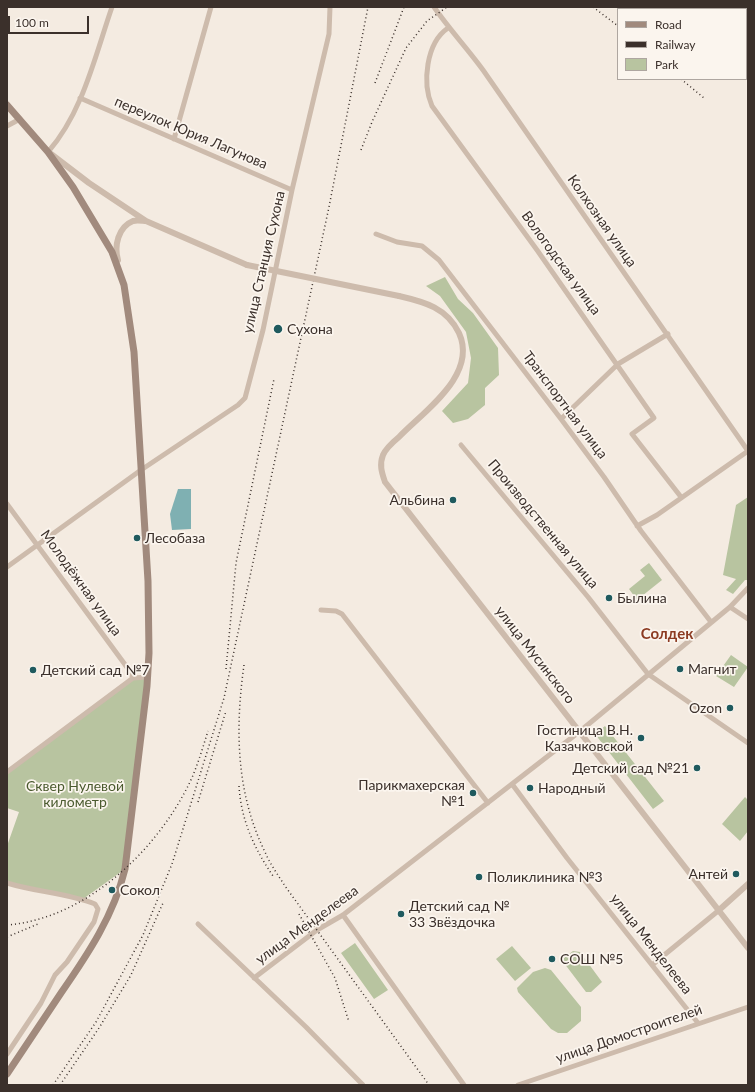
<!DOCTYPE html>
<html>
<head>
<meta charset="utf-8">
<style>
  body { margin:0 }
  #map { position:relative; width:755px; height:1092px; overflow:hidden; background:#f4ebe1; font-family:Lato,sans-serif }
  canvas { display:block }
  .frame { position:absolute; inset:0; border:8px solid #3b302b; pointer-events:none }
  .legend { position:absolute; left:617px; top:8px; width:130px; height:72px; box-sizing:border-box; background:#fbf5ee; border:1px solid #aea6a0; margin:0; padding:5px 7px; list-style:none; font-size:12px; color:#3b302b }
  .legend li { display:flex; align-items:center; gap:8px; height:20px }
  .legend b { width:20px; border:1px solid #aea6a0 }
  .scale { position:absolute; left:8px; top:16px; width:81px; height:18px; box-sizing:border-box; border:2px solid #3b302b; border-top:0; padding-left:5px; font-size:12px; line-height:14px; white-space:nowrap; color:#3b302b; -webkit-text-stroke:3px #fbf5ee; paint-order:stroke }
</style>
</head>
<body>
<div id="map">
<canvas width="755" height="1092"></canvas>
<div class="frame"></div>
<ul class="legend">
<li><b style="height:5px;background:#a18a7d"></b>Road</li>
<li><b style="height:5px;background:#3b302b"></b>Railway</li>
<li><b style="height:11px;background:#b8c4a0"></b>Park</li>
</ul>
<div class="scale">100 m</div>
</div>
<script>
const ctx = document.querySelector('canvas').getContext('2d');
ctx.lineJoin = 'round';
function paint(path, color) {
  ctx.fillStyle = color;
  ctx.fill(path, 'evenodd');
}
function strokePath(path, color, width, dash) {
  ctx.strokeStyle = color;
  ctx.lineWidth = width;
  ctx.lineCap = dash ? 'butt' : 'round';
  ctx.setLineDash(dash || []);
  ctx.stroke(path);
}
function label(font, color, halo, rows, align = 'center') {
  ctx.font = font + ' Lato,sans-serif';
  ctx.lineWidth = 3.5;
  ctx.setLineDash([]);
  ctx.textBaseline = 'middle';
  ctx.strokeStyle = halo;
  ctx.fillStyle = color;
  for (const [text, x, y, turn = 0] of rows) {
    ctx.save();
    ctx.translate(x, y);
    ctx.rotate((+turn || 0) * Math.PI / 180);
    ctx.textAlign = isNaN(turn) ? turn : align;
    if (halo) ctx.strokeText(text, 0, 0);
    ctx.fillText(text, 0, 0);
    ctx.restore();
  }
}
paint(new Path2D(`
  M 445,277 L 458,299 L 473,313 L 498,348 L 499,375 L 485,388 L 485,405 L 468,419 L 453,423 L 442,411 L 468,383 L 471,358 L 466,332 L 440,296 L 426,286 Z
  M 748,497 L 748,580 L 745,580 L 733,594 L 726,590 L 736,579 L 723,575 L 736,505 Z
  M 649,563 L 662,580 L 637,600 L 629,589 L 645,576 L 640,570 Z
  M 731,655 L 748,667 L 734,687 L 716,676 Z
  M 148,677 L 125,869 L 83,899 L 7,883 L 7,846 L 19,812 L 7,808 L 7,772 L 133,678 Z
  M 605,726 L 664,801 L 653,809 L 595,734 Z
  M 745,797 L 748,800 L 748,831 L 740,841 L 722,824 Z
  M 355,943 L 388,990 L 374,999 L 341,953 Z
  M 512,946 L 531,968 L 515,981 L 496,959 Z
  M 573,951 L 580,952 L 602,982 L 591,992 L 586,992 L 564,963 L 564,958 Z
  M 545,968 L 551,970 L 581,1007 L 581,1021 L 567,1033 L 558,1033 L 551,1029 L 518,992 L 517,988 L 533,972 Z`), '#b8c4a0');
paint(new Path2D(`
  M 178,489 L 191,489 L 191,529 L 172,530 L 170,514 Z`), '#7fb0b2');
strokePath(new Path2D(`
  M 434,7 C 449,29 467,48 483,70 L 748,451 L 657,515 L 637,526
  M 448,28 C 426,43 422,83 432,106 L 537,250 L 654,418 L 632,434 L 681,497
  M 80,98 L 292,190
  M 7,126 L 20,119
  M 174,139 L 211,7
  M 48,152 C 83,112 95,56 112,7
  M 376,234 L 397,242 L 422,246 L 439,260 L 561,419 L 604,477 L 641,531 L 711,622
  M 561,419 L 618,364 L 668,334
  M 461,445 L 588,597 L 648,674 L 748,743
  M 7,504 L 129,670 L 133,678
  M 7,567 L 141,470 L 238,405 L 245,398 L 263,330 L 292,190 L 329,34 L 330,7
  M 730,607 L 748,619
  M 321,610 L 336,611 L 342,614 L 488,803
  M 7,772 L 133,678 L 148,677
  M 512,784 L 567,858 L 698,1023
  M 7,883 C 36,892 67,893 95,904 L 98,909 L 94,922 L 67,962 L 55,975 L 41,1003 L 7,1054
  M 343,915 L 464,1085
  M 198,924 L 306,1027 L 363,1085
  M 652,965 L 718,911
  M 254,978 L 317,930 L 343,915 L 579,732 L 730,607 L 748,588
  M 518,1085 L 748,1007`), '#cdbbac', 5);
strokePath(new Path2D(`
  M 51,154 L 89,183 L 146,221 L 247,265
  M 118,260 C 114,246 118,227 133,221 C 137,220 143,221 146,221
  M 399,296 C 425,302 447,308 459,333 C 478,375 424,411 399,437 C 393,442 386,448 383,455 C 379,465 382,473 385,482 L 748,948
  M 718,911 L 748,884`), '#cdbbac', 6);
strokePath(new Path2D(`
  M 7,105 L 48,152 L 73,187 L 112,252 L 124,285 L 134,352 L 148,581 L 149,653 L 147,686 L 125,869 C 114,915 88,954 61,993 C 43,1020 25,1047 7,1074`), '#a18a7d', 7);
strokePath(new Path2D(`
  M 593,7 L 618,26
  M 681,79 L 704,98
  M 375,83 L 404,7
  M 361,150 L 372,122 L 406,48 L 427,21 L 447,7
  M 244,665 C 235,729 236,793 265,852 C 270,864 278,875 285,886 L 429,1085
  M 226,669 L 236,563 L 274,379
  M 239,786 C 241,820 254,848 273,876
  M 198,802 L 226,711
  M 299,914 L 335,978 L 349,1022
  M 7,925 C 84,919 153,854 187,788 C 196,771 202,750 208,731
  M 7,937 L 38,924
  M 53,1085 L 96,1022 L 143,935 L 172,864 L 224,698 L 329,207 L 368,7
  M 60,1085 L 99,1028 L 131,975 L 163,903`), '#3b302b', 1.5, [1, 3]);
strokePath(new Path2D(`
  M 247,265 L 399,296`), '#cdbbac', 6);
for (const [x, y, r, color] of [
  [278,329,5,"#1f5a5e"],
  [453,500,4,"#1f5a5e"],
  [137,538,4,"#1f5a5e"],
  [609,598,4,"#1f5a5e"],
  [680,669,4,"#1f5a5e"],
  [33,670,4,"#1f5a5e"],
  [730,708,4,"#1f5a5e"],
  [641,738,4,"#1f5a5e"],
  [697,768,4,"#1f5a5e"],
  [530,788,4,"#1f5a5e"],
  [473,793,4,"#1f5a5e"],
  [736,874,4,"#1f5a5e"],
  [479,877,4,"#1f5a5e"],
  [112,890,4,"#1f5a5e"],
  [401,914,4,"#1f5a5e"],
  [552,959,4,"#1f5a5e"]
]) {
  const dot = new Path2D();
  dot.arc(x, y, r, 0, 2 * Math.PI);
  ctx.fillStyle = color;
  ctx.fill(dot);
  strokePath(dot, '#fbf5ee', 1.5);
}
label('14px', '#3b302b', '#fbf5ee', [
  ["переулок Юрия Лагунова",191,133,23],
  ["Колхозная улица",602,221,55],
  ["улица Станция Сухона",264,262,-77],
  ["Вологодская улица",561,263,54],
  ["Транспортная улица",565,405,53],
  ["Производственная улица",543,524,50],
  ["Молодёжная улица",81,583,54],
  ["улица Мусинского",535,655,52],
  ["улица Менделеева",307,925,-36],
  ["улица Менделеева",651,944,52],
  ["улица Домостроителей",629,1034,-19]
]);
label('14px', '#3b302b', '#fbf5ee', [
  ["Сухона",287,329],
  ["Альбина",445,500,"right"],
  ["Лесобаза",145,538],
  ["Былина",617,598],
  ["Магнит",688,669],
  ["Детский сад №7",41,670],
  ["Ozon",722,708,"right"],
  ["Гостиница В.Н.",633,730,"right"],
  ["Казачковской",633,746,"right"],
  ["Детский сад №21",689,768,"right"],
  ["Парикмахерская",465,785,"right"],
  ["№1",465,801,"right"],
  ["Народный",538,788],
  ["Антей",728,874,"right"],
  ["Поликлиника №3",487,877],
  ["Сокол",120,890],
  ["Детский сад №",409,906],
  ["33 Звёздочка",409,922],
  ["СОШ №5",560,959]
], 'left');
label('14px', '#4a5a2e', '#fbf5ee', [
  ["Сквер Нулевой",75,786],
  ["километр",75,802]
]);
label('bold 15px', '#8c3b22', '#fbf5ee', [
  ["Солдек",667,634]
]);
</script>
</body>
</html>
